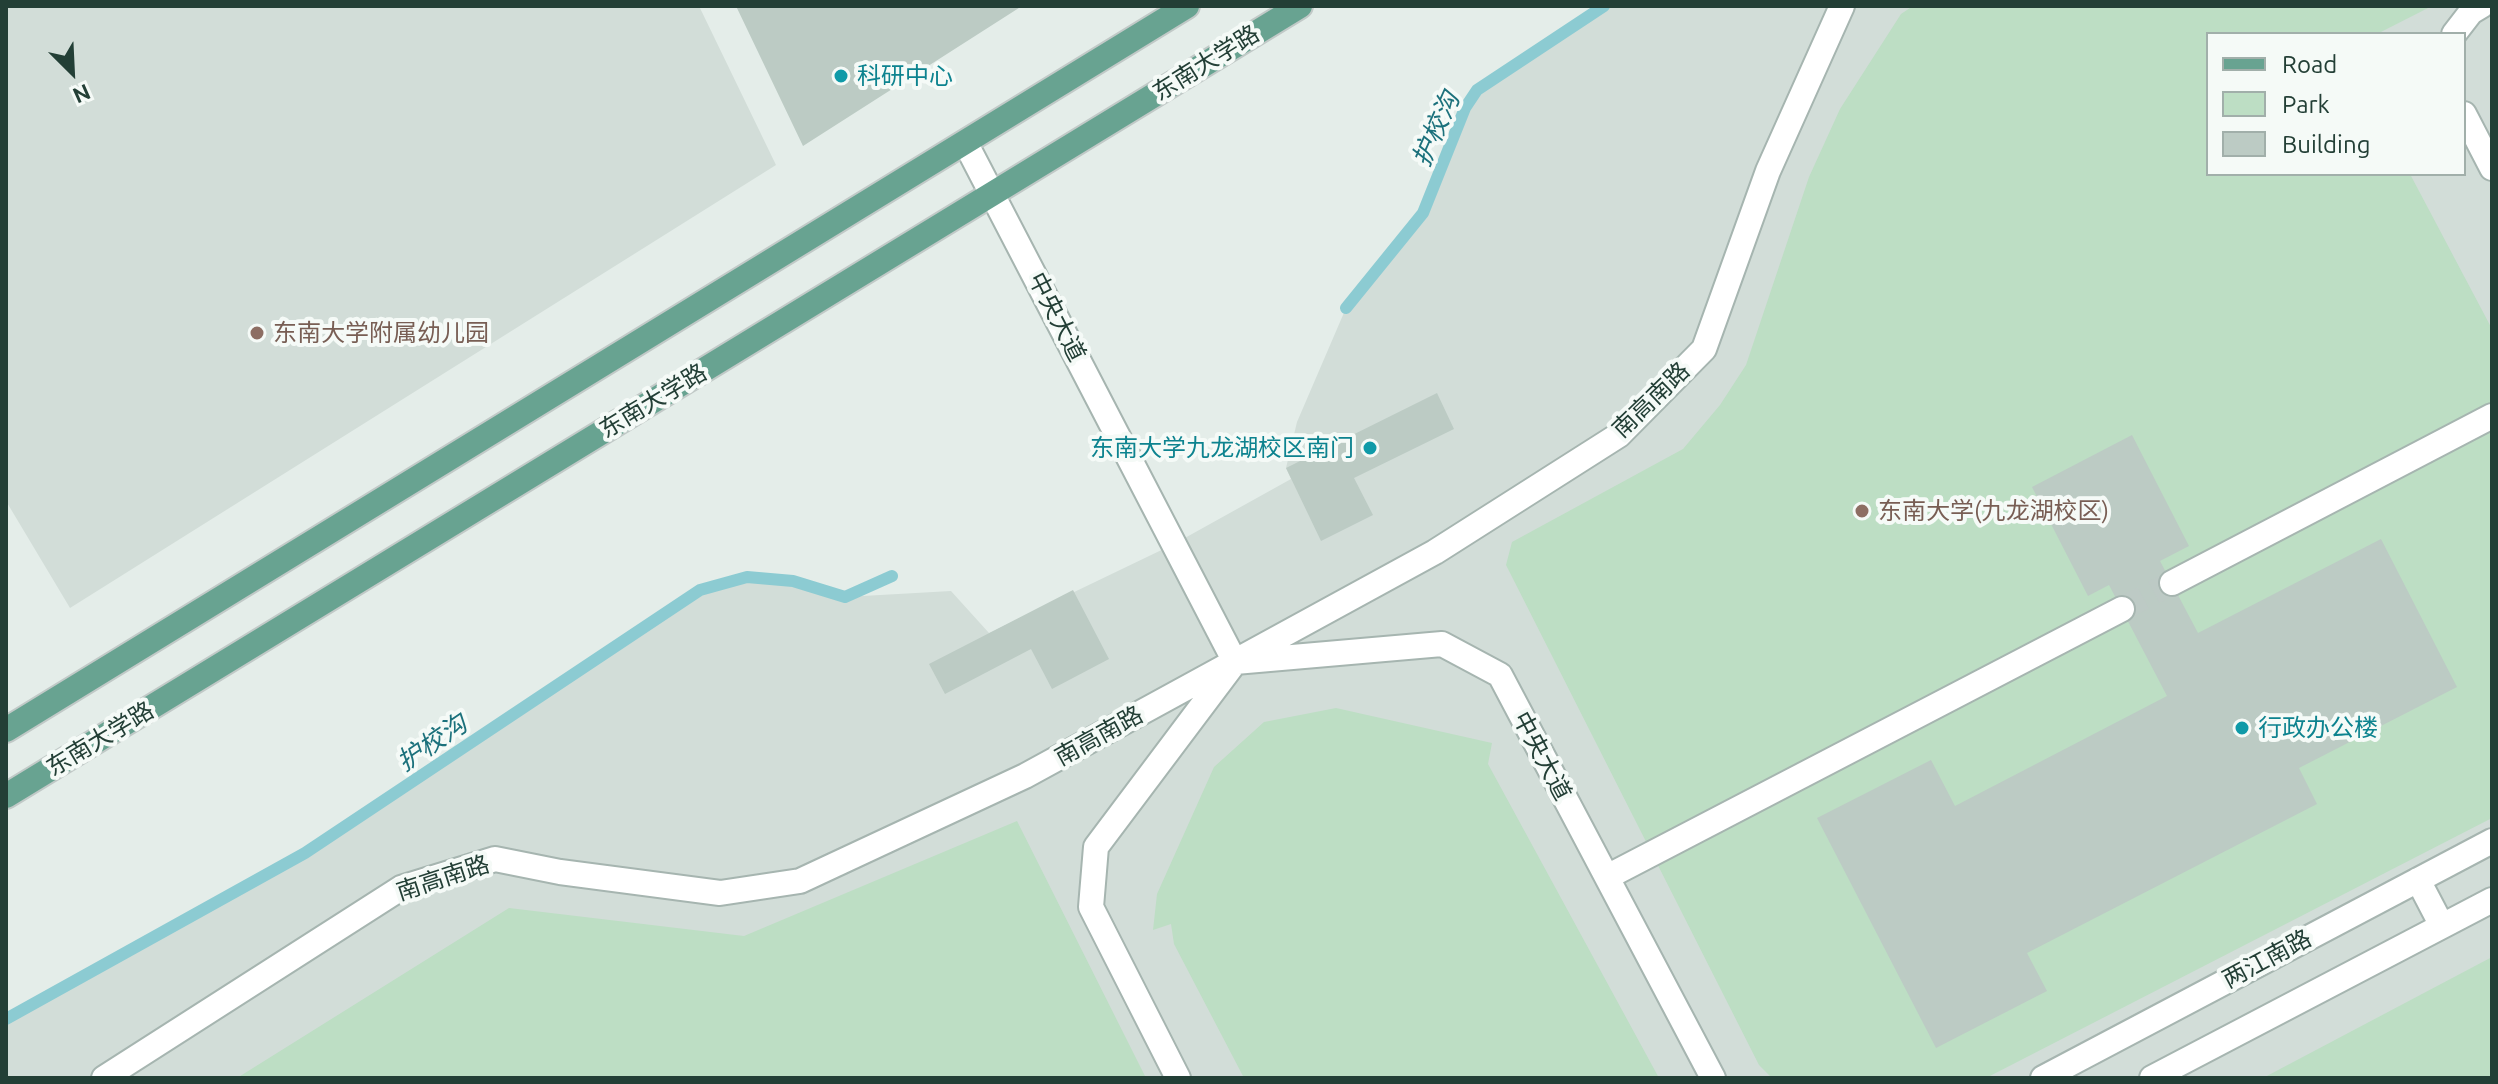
<!DOCTYPE html>
<html>
<head>
<meta charset="utf-8">
<style>
  body { margin:0 }
  #map { position:relative; width:2498px; height:1084px; overflow:hidden; background:#e4ede9; font-family:Ubuntu,sans-serif }
  canvas { display:block }
  .frame { position:absolute; inset:0; border:8px solid #233f36; pointer-events:none }
  .legend { position:absolute; left:2206px; top:32px; width:260px; height:144px; box-sizing:border-box; background:#f5faf7; border:2px solid #a1afaa; margin:0; padding:10px 14px; list-style:none; font-size:24px; color:#233f36 }
  .legend li { display:flex; align-items:center; gap:16px; height:40px }
  .legend b { width:40px; border:2px solid #a1afaa }
  .north { position:absolute; left:32px; top:32px; width:80px; height:80px; -webkit-text-stroke:6px #f5faf7; paint-order:stroke; rotate:156deg; font-size:22px; font-weight:700; line-height:32px; text-align:center; color:#233f36 }
  .north::after { content:''; display:block; margin:auto; width:28px; height:36px; background:#233f36; clip-path:polygon(50% 0,100% 100%,50% 72%,0 100%) }
</style>
</head>
<body>
<div id="map">
<canvas width="2498" height="1084"></canvas>
<div class="frame"></div>
<ul class="legend">
<li><b style="height:10px;background:#68a391"></b>Road</li>
<li><b style="height:22px;background:#bddec4"></b>Park</li>
<li><b style="height:22px;background:#bccbc4"></b>Building</li>
</ul>
<div class="north">N</div>
</div>
<script>
const ctx = document.querySelector('canvas').getContext('2d');
ctx.lineJoin = 'round';
function paint(path, color) {
  ctx.fillStyle = color;
  ctx.fill(path, 'evenodd');
}
function strokePath(path, color, width, dash) {
  ctx.strokeStyle = color;
  ctx.lineWidth = width;
  ctx.lineCap = dash ? 'butt' : 'round';
  ctx.setLineDash(dash || []);
  ctx.stroke(path);
}
function label(font, color, halo, rows, align = 'center') {
  ctx.font = font + ' Ubuntu,"Noto Sans SC",sans-serif';
  ctx.lineWidth = 8;
  ctx.setLineDash([]);
  ctx.textBaseline = 'middle';
  ctx.strokeStyle = halo;
  ctx.fillStyle = color;
  for (const [text, x, y, turn = 0] of rows) {
    ctx.save();
    ctx.translate(x, y);
    ctx.rotate((+turn || 0) * Math.PI / 180);
    ctx.textAlign = isNaN(turn) ? turn : align;
    if (halo) ctx.strokeText(text, 0, 0);
    ctx.fillText(text, 0, 0);
    ctx.restore();
  }
}
paint(new Path2D(`
  M 6,6 L 699,6 L 776,165 L 70,608 L 6,501 Z
  M 1604,6 L 2492,6 L 2492,1078 L 6,1078 L 6,1019 L 305,853 L 700,590 L 747,577 L 793,581 L 845,597 L 951,591 L 989,633 L 1174,544 L 1291,479 L 1286,468 L 1297,422 L 1346,308 L 1423,213 L 1465,108 L 1477,90 L 1501,71 ZM 2208,34 L 2464,34 L 2464,174 L 2208,174 Z`), '#d2ddd8');
paint(new Path2D(`
  M 1913,6 L 2432,6 L 2377,34 L 2208,34 L 2208,174 L 2410,174 L 2492,329 L 2492,818 L 1986,1078 L 1772,1078 L 1759,1065 L 1506,565 L 1512,542 L 1683,449 L 1720,405 L 1746,365 L 1809,177 L 1840,109 L 1901,14 Z
  M 1336,708 L 1492,743 L 1488,764 L 1659,1078 L 1244,1078 L 1174,944 L 1171,924 L 1153,930 L 1157,894 L 1214,767 L 1264,722 Z
  M 1017,821 L 1146,1078 L 237,1078 L 509,908 L 744,936 Z
  M 2492,957 L 2492,1078 L 2263,1078 Z`), '#bddec4');
strokePath(new Path2D(`
  M 1346,308 L 1423,213 L 1465,108 L 1477,90 L 1604,6
  M 6,1019 L 305,853 L 700,590 L 747,577 L 793,581 L 845,597 L 892,576`), '#8ccbd2', 12);
paint(new Path2D(`
  M 736,6 L 1022,6 L 803,146 Z
  M 1437,393 L 1454,429 L 1354,478 L 1373,515 L 1321,541 L 1286,468 Z
  M 2132,435 L 2189,546 L 2160,561 L 2198,633 L 2381,539 L 2457,687 L 2299,768 L 2317,804 L 2027,953 L 2047,991 L 1936,1048 L 1817,818 L 1931,760 L 1955,806 L 2167,696 L 2109,585 L 2088,596 L 2032,487 Z
  M 1073,590 L 1109,659 L 1052,689 L 1031,649 L 945,694 L 929,664 Z`), '#bccbc4');
strokePath(new Path2D(`
  M 2122,609 L 2172,583`), '#bdcac5', 24, [24, 12]);
const minor = new Path2D(`
  M 2454,34 L 2471,12 L 2481,6
  M 2464,114 L 2492,168
  M 966,144 L 1235,662
  M 2172,583 L 2492,416
  M 1607,877 L 2122,609
  M 2418,880 L 2442,926
  M 104,1078 L 401,888 L 495,859 L 560,872 L 720,893 L 800,881 L 1025,776 L 1435,552 L 1619,435 L 1704,349 L 1768,171 L 1842,6
  M 1178,1078 L 1091,907 L 1096,847 L 1235,662 L 1442,644 L 1500,675 L 1713,1078
  M 2043,1078 L 2492,841
  M 2152,1078 L 2492,900`);
const major = new Path2D(`
  M 6,730 L 1187,6
  M 6,796 L 1300,6`);
strokePath(minor, '#a6b5b0', 28);
strokePath(major, '#c1c9c7', 28);
strokePath(minor, '#fff', 24);
strokePath(major, '#68a391', 24);
for (const [x, y, r, color] of [
  [841,76,8,"#0f9aa8"],
  [257,333,8,"#8d6e63"],
  [1370,448,8,"#0f9aa8"],
  [1862,511,8,"#8d6e63"],
  [2242,728,8,"#0f9aa8"]
]) {
  const dot = new Path2D();
  dot.arc(x, y, r, 0, 2 * Math.PI);
  ctx.fillStyle = color;
  ctx.fill(dot);
  strokePath(dot, '#f5faf7', 3);
}
label('24px', '#233f36', '#f5faf7', [
  ["东南大学路",1206,63,-32],
  ["中央大道",1057,317,63],
  ["南高南路",1651,400,-44],
  ["东南大学路",653,401,-31],
  ["南高南路",1099,736,-29],
  ["东南大学路",100,739,-31],
  ["中央大道",1542,756,62],
  ["南高南路",443,878,-18],
  ["两江南路",2267,959,-28]
]);
label('24px', '#0d838f', '#f5faf7', [
  ["科研中心",857,76],
  ["东南大学九龙湖校区南门",1354,448,"right"],
  ["行政办公楼",2258,728]
], 'left');
label('24px', '#785e54', '#f5faf7', [
  ["东南大学附属幼儿园",273,333],
  ["东南大学(九龙湖校区)",1878,511]
], 'left');
label('italic 26px', '#1c717c', '#f5faf7', [
  ["护校沟",1436,129,-66],
  ["护校沟",432,743,-34]
]);
</script>
</body>
</html>
